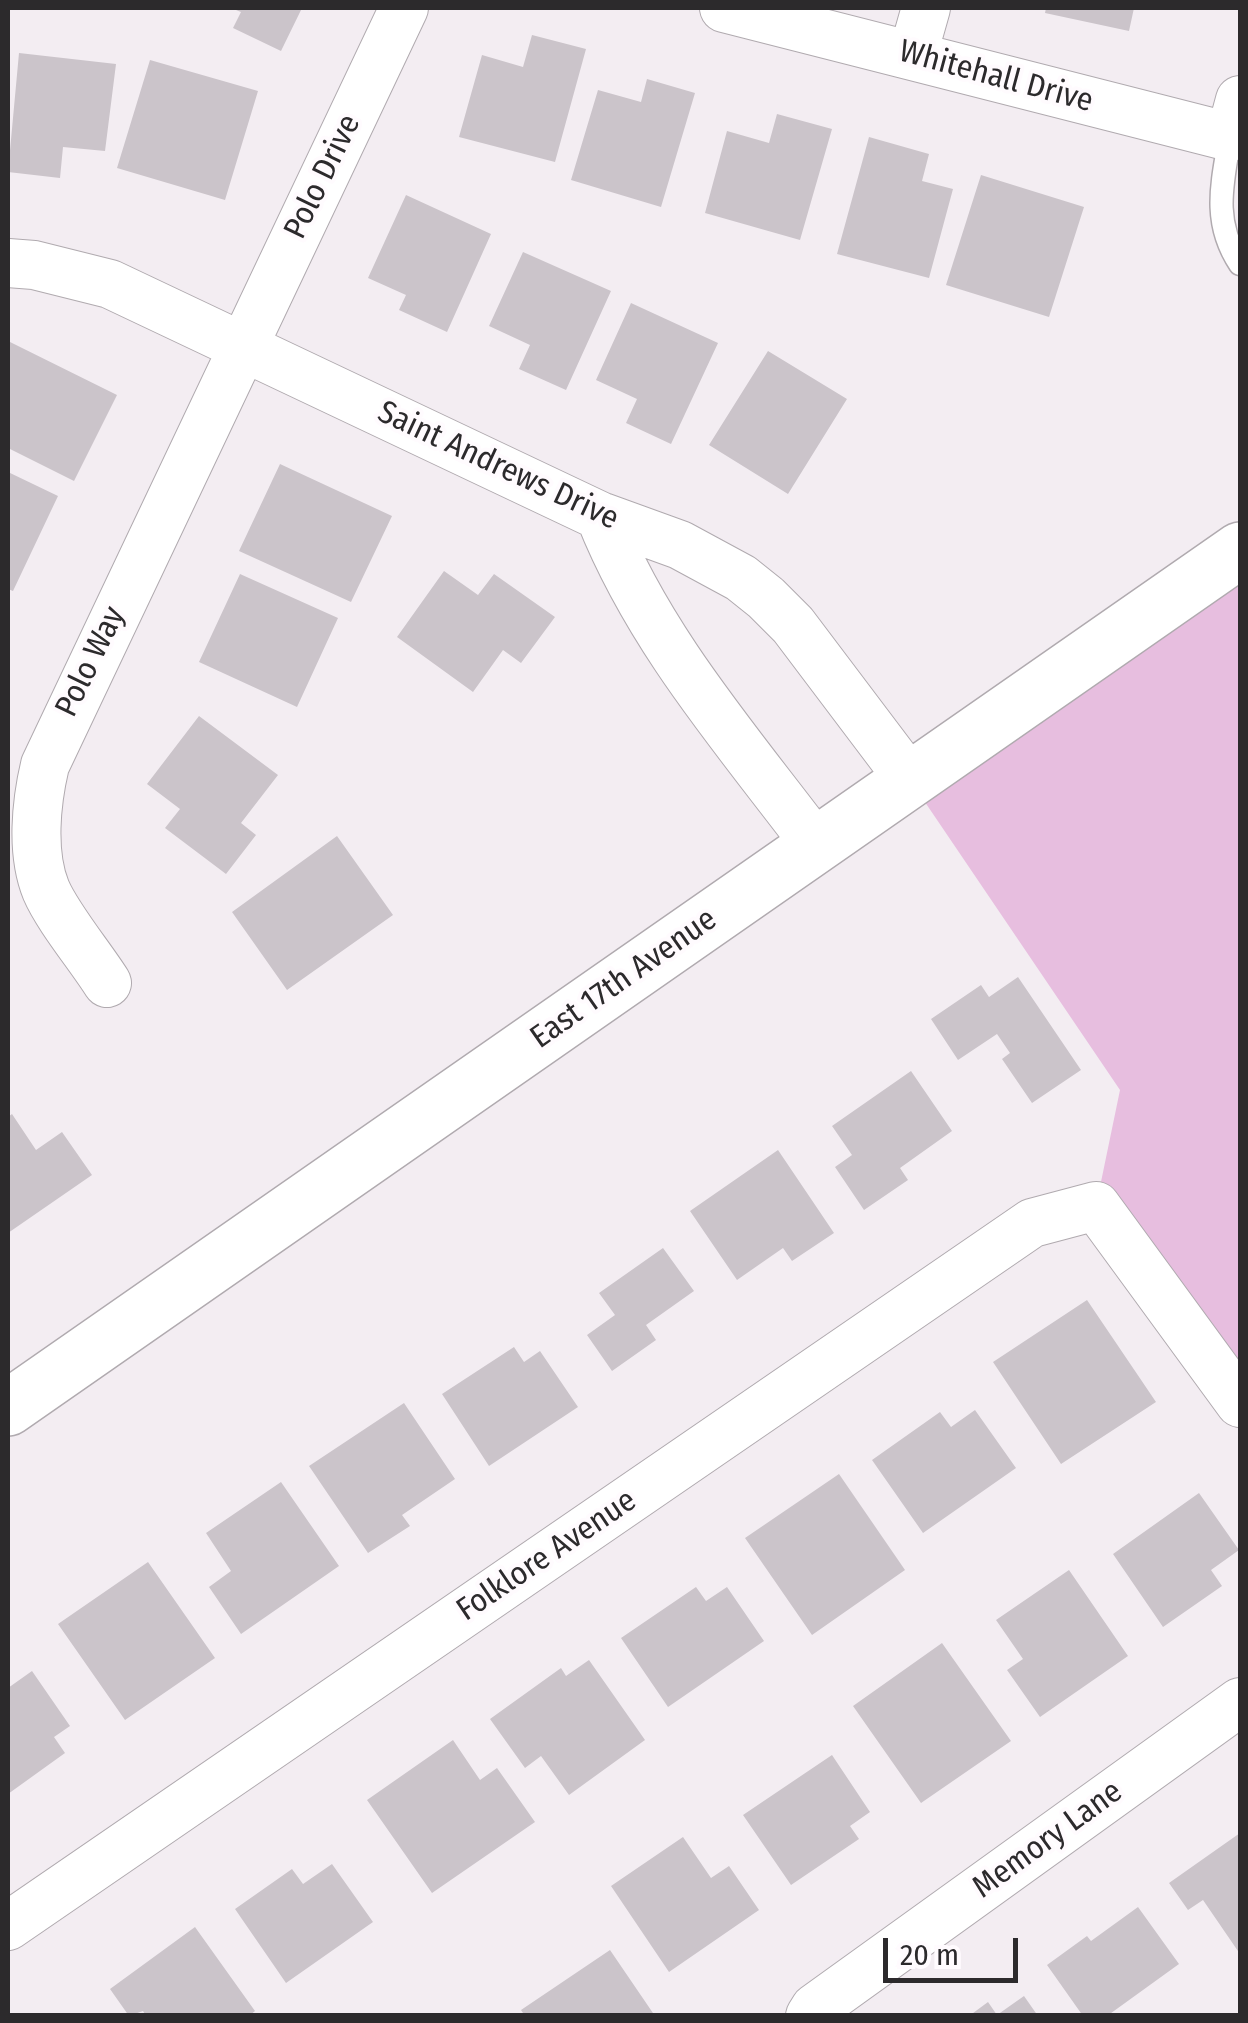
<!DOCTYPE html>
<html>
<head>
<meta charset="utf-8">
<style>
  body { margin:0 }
  #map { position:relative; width:1248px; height:2023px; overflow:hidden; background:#f3edf2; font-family:"Fira Sans Condensed",sans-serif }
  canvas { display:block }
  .frame { position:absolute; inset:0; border:10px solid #2c2a2c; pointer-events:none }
  .scale { position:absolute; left:883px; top:1938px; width:135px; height:45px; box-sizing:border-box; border:5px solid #2c2a2c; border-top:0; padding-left:12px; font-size:30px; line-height:35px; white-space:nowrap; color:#2c2a2c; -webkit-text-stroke:8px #fffbfe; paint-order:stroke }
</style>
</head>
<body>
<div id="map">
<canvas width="1248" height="2023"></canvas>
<div class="frame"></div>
<div class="scale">20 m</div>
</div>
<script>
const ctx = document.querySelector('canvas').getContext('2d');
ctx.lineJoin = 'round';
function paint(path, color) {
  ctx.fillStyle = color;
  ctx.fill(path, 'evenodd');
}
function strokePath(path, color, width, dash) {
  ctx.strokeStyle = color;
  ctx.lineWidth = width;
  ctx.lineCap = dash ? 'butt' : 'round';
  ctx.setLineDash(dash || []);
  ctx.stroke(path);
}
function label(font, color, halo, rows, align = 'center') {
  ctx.font = font + ' "Fira Sans Condensed",sans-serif';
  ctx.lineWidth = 8;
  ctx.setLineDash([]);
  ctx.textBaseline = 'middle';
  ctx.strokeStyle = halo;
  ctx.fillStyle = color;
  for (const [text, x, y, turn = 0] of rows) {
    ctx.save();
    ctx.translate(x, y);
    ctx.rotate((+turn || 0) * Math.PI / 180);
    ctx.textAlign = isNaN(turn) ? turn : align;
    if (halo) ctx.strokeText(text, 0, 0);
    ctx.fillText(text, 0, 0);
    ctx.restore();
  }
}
paint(new Path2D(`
  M 1240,550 L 1240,1403 L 1096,1206 L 1120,1090 L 910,780 Z`), '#e7bedf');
paint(new Path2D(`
  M 231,8 L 302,8 L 281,51 L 233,28 L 241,12 Z
  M 1046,8 L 1134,8 L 1129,31 L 1045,13 Z
  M 532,35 L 586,49 L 555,162 L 459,137 L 482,55 L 523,67 Z
  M 19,53 L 116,64 L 105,151 L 63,147 L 60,178 L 8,172 Z
  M 150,60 L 258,91 L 225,200 L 117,168 Z
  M 647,79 L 695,93 L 661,207 L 571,180 L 598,90 L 641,102 Z
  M 777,114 L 832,129 L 800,240 L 705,213 L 727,131 L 769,143 Z
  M 869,137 L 929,154 L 922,181 L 953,189 L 929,278 L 837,254 Z
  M 981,175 L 1084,207 L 1049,317 L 946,285 Z
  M 406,195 L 491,234 L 447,332 L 399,310 L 406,295 L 368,278 Z
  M 523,252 L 611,291 L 566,390 L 519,369 L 530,345 L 489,326 Z
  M 631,303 L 718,343 L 671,444 L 626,423 L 637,399 L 596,380 Z
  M 8,341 L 117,395 L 74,481 L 8,448 Z
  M 768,351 L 847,399 L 788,494 L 709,445 Z
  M 280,464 L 392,516 L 351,602 L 239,551 Z
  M 8,472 L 58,496 L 13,591 L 8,589 Z
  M 444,571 L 478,595 L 494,574 L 555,617 L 521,663 L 503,650 L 473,692 L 397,637 Z
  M 240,574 L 338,618 L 297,707 L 199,662 Z
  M 199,716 L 278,775 L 241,823 L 256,835 L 226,874 L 165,828 L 180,809 L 147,784 Z
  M 337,836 L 393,915 L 287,990 L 232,912 Z
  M 1018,977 L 1081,1070 L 1032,1103 L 1002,1059 L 1010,1053 L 997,1034 L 958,1060 L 931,1019 L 981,985 L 989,997 Z
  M 911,1071 L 952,1131 L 900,1168 L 908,1180 L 864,1210 L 835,1167 L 852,1155 L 832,1126 Z
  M 12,1114 L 36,1150 L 62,1132 L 92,1175 L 8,1233 L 8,1117 Z
  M 778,1150 L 834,1233 L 792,1261 L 783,1248 L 737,1280 L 690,1211 Z
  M 663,1248 L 694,1291 L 646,1325 L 656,1340 L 612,1371 L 587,1335 L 615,1315 L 599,1293 Z
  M 1087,1300 L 1156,1402 L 1061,1464 L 993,1362 Z
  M 514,1347 L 524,1362 L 540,1351 L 578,1407 L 489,1466 L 442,1394 Z
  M 404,1403 L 455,1479 L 402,1515 L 410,1526 L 368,1553 L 309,1466 Z
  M 975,1410 L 1016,1468 L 923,1533 L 872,1460 L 940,1412 L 951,1427 Z
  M 839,1474 L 905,1570 L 812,1635 L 745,1538 Z
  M 281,1482 L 339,1566 L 241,1634 L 209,1587 L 231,1571 L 206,1533 Z
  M 1199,1493 L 1239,1550 L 1211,1570 L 1222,1586 L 1163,1627 L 1113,1554 Z
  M 148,1562 L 215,1658 L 125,1720 L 58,1624 Z
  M 1069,1570 L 1128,1656 L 1040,1717 L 1007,1670 L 1023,1659 L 996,1620 Z
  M 696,1587 L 706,1601 L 727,1587 L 764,1641 L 668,1707 L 621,1638 Z
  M 942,1643 L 1011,1741 L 921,1803 L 853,1706 Z
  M 589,1660 L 645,1740 L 569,1795 L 541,1756 L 525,1768 L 490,1719 L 561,1668 L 566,1676 Z
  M 32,1671 L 70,1726 L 54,1737 L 65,1753 L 8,1794 L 8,1688 Z
  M 453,1740 L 480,1780 L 497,1768 L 535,1822 L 432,1893 L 367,1800 Z
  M 832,1755 L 870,1812 L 850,1826 L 859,1839 L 791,1885 L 743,1815 Z
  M 1240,1833 L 1240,1954 L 1203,1900 L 1188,1910 L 1169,1883 Z
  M 683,1837 L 711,1878 L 729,1866 L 759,1910 L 669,1972 L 611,1886 Z
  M 332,1864 L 373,1922 L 286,1983 L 235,1909 L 292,1869 L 303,1884 Z
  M 1138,1907 L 1179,1964 L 1107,2016 L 1083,2016 L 1047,1965 L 1087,1936 L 1091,1941 Z
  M 195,1927 L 255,2011 L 249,2016 L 146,2016 L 143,2011 L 129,2016 L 110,1989 Z
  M 610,1950 L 655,2016 L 525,2016 L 521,2010 Z
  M 1024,1996 L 1038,2016 L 969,2016 L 988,2002 L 997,2015 Z`), '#cbc4ca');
const service = new Path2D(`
  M 1230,137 C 1222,184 1212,222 1240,264`);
const minor = new Path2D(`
  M 724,8 L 1230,137 L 1240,100
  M 913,54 L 926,8
  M 8,263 L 34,265 L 110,284 L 600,516 L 680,545 L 741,578 L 766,598 L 793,625 L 910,780
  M 600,516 C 649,640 737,740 816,845
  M 107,983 C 90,956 58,918 46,890 C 31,853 36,803 45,765 L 404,8
  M 8,1926 L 1032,1223 L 1096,1206 L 1240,1403
  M 810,2016 L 815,2008 L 1240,1702`);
const secondary = new Path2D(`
  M 8,1408 L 1240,550`);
strokePath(service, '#b0aaaf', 25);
strokePath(minor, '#b0aaaf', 50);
strokePath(secondary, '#b0aaaf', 58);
strokePath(service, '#fff', 22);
strokePath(minor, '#fff', 48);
strokePath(secondary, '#fff', 55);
label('32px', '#2c2a2c', '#fffbfe', [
  ["Whitehall Drive",996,77,15],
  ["Polo Drive",323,177,-64],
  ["Saint Andrews Drive",498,466,25],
  ["Polo Way",91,662,-64],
  ["East 17th Avenue",624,979,-35],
  ["Folklore Avenue",547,1556,-34],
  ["Memory Lane",1048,1840,-36]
]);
</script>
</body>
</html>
